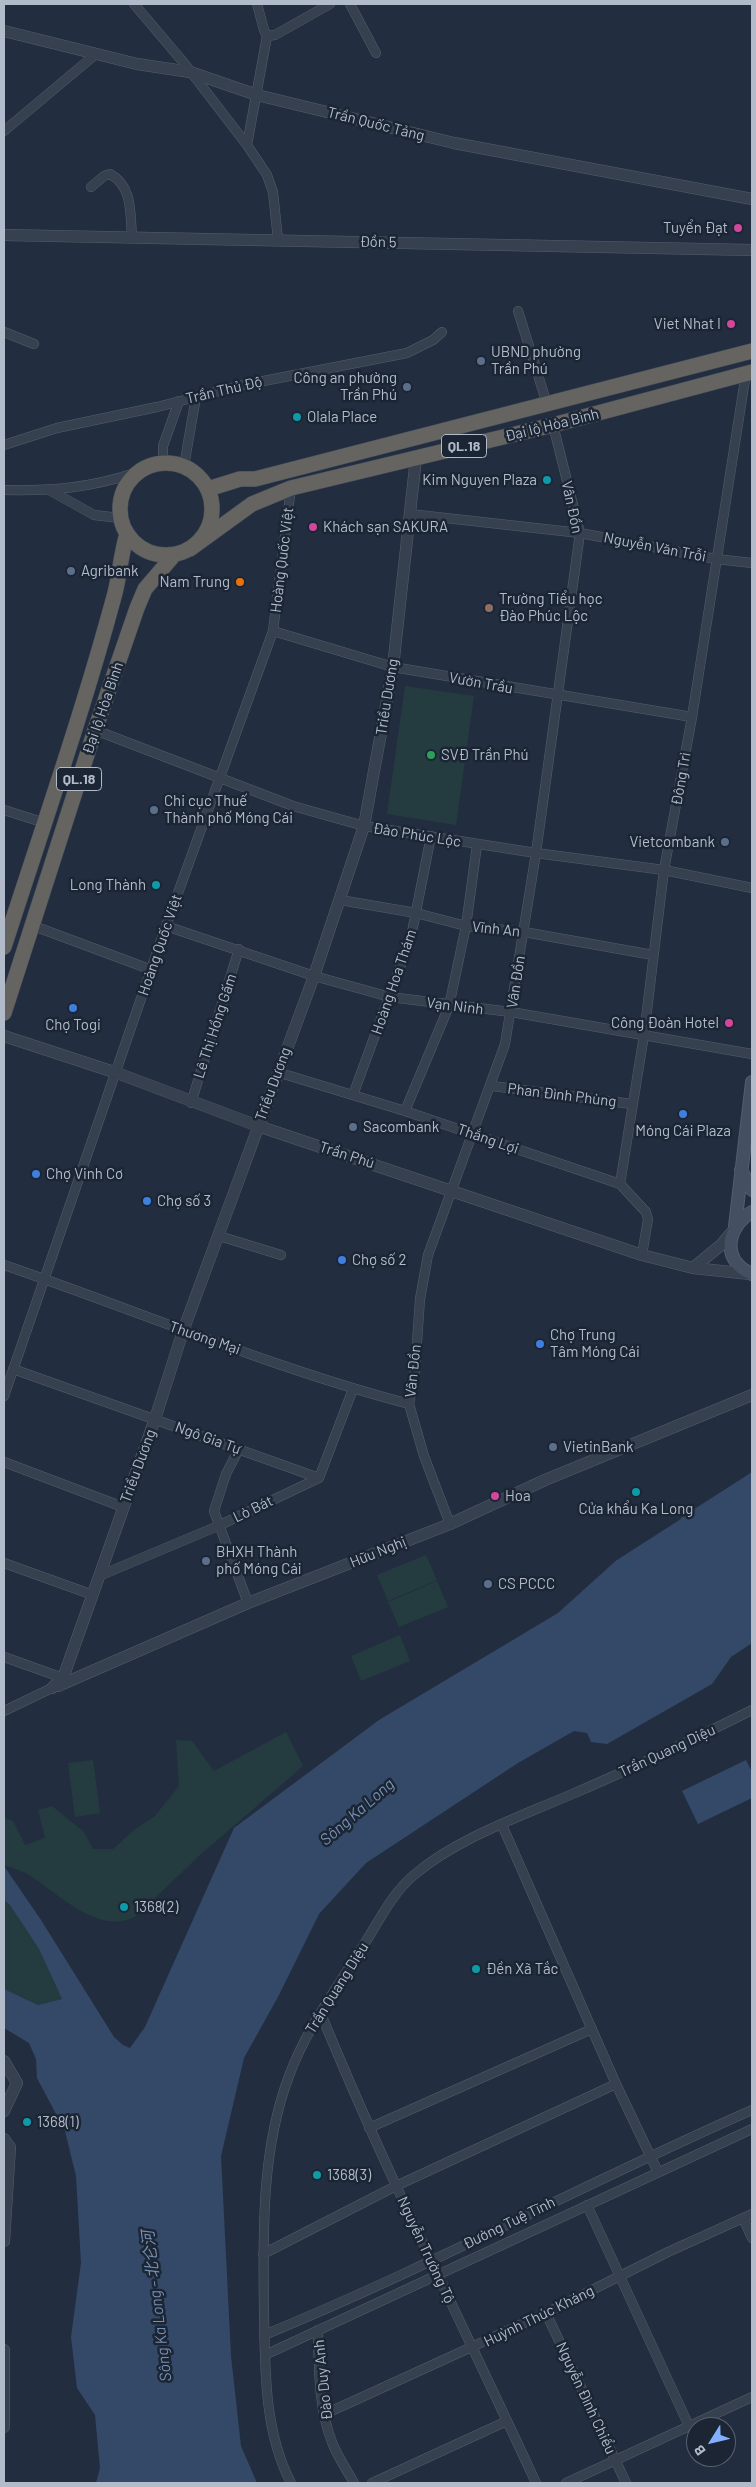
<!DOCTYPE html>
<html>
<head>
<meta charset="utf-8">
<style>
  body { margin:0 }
  #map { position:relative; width:756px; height:2487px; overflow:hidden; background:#222e3f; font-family:Barlow,sans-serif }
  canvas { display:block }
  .frame { position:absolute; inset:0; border:5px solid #b2bbca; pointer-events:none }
  .north { position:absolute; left:686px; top:2417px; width:50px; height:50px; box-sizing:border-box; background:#1b2534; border:1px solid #576170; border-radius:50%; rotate:234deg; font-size:14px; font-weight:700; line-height:20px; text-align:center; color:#b2bbca }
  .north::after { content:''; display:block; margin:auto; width:18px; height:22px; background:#82b0ff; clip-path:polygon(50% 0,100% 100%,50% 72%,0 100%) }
</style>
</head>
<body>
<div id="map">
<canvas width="756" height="2487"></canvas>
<div class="frame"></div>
<div class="north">B</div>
</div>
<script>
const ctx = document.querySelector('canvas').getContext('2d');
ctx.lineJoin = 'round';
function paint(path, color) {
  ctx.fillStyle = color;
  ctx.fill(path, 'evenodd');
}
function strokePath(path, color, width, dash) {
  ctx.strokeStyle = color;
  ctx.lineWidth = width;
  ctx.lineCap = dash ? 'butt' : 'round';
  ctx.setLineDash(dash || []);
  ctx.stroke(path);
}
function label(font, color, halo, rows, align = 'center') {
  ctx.font = font + ' Barlow,"Noto Sans SC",sans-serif';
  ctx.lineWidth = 5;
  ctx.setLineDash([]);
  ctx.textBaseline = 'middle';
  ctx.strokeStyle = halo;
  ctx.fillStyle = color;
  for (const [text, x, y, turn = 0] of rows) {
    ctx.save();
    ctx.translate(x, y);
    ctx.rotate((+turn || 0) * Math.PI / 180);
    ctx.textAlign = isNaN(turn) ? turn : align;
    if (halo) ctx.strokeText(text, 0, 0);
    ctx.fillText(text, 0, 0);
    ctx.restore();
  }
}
paint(new Path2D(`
  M 405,686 L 474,696 L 456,825 L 387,814 Z
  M 426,1555 L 437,1580 L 388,1601 L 377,1575 Z
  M 437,1581 L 448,1607 L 399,1627 L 388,1602 Z
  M 400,1635 L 410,1661 L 361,1681 L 351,1656 Z
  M 286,1732 L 303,1766 L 201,1854 L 136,1916 C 99,1937 58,1893 29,1875 C 22,1870 12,1868 4,1865 L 4,1818 L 13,1821 L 25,1845 L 45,1838 L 38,1810 L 52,1806 L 84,1832 L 93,1849 L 113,1849 L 134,1830 L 155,1816 L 179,1786 L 176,1740 L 192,1741 L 214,1771 Z
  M 93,1760 L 100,1813 L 75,1817 L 68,1763 Z
  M 4,1900 L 10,1905 L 39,1949 L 62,1999 L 38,2005 L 4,1989 Z`), '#243c40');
paint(new Path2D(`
  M 752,1472 L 752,1643 L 731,1657 L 712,1684 L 607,1744 L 591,1742 L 587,1733 L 574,1731 L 518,1763 L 366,1863 L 319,1914 L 279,1995 L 244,2058 L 221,2156 L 231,2356 L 241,2446 L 257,2483 L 96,2483 L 100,2468 L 95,2415 L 77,2388 L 71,2337 L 81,2263 L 76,2176 L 65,2131 L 37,2078 L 36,2059 L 29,2043 L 4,2028 L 4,1989 L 38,2005 L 62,1999 L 39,1949 L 10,1905 L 4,1900 L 4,1866 L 41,1920 L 114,2037 L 123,2045 L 130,2048 L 145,2027 L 234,1828 L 379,1720 L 558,1613 L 620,1557 Z
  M 746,1760 L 752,1772 L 752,1798 L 698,1824 L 682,1791 Z`), '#344968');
paint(new Path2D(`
  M 680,1517 L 681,1519 L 617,1560 L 619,1555 Z`), '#222e3f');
const minor = new Path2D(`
  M 134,4 L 184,63 L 247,145 L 267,175 L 273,192 L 278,240
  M 350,4 L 376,53
  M 267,36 L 275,35 L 330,4
  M 4,131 L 96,54
  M 247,145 L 267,36 L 264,30 L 257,4
  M 91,187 L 104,176 L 110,174 C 133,186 130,214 132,236
  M 518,311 L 547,404
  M 4,332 L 34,344
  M 4,445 L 57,428 L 157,407 L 243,385 L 407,353 L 433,340 L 442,332
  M 163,462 L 163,446 L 179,401
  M 184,466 L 196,397
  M 4,490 C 52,491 89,488 135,473
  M 51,491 L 94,515 L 120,518
  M 410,514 L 580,533 L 716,559 L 752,563
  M 273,631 L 393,667 L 692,717
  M 95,730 L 293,806 L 364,826 L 536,853 L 664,870 L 752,888
  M 4,810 L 45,823
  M 340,900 L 416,913 L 466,926 L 524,932 L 653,955
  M 31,925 L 152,970
  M 166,926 L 314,976 L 390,997 L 511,1012 L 752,1054
  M 277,1072 L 405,1111 L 620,1184 L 646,1212 L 648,1219 L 642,1255
  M 492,1086 L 632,1104
  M 353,1095 L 411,937 L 431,836
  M 191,1103 L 239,949
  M 405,1111 L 449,1006 L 466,926 L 477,845
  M 620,1184 L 644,1035 L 664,870 L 692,717 L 746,373
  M 219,1236 L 281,1255
  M 4,1265 C 139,1311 271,1368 409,1404
  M 13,1369 L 319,1478
  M 4,1396 L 166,926 L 273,631 L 291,488
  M 239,1449 L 226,1474 L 214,1511 L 248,1603
  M 4,1462 L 123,1507
  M 450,1524 L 424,1456 L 409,1404 L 415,1371 L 420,1299 L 428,1255 L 505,1044 L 536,853 L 580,533 L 553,425
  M 4,1563 L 93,1595
  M 99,1576 L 218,1526 L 319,1478 L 353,1389
  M 4,1657 L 63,1678
  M 4,1711 L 52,1688
  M 502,1825 L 616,2084 L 658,2172
  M 321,2014 C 386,2173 464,2327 536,2483
  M 369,2128 L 592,2029
  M 587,2205 L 689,2426
  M 743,2218 L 752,2238
  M 263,2254 L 396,2186 L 616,2084
  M 546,2313 L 626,2483
  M 318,2330 C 319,2367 318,2407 332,2442 C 337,2456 347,2470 354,2483
  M 264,2335 C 430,2267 588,2182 752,2110
  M 265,2355 L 752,2129
  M 325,2414 L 546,2313 L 668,2252 L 752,2214
  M 291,2483 C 264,2432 265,2368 264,2311 C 263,2233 261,2150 289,2076 C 306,2029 337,1988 363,1946 C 378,1923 392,1893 414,1875 C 456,1839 519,1817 570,1795 C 631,1769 692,1740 752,1710
  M 372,2483 L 507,2421
  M 566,2483 L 752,2397`);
const tertiary = new Path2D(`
  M 4,31 L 137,64 L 190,72 L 257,95 L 454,143 L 752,199
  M 4,235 L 752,250
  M 4,1036 L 117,1073 L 258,1126 L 642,1255 L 693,1268 L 750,1274
  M 693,1268 L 721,1245 L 732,1232
  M 58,1686 L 248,1603 L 450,1524 L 545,1480 L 752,1395
  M 52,1688 L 63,1678 L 155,1419 L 183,1331 L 314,976 L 364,826 L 393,667 L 416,458
  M 4,2061 L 17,2083 L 4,2111
  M 4,2139 L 10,2147 L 4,2241
  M 4,2350 L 4,2427`);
const secondary = new Path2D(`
  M 741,1170 L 752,1190
  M 752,1212 C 726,1227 721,1261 752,1274
  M 735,1226 L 752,1082`);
const trunk = new Path2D(`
  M120 509a46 46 0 1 1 92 0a46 46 0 1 1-92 0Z
  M 208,489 L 240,479 L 255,479 L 752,351
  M 190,549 L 252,504 L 291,488 L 553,425 L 752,372
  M 4,947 C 42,829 83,712 115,593 C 120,573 121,553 127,534
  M 4,1013 L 95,730 L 137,608 L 145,589 L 174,555`);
strokePath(minor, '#545e6d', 10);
strokePath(tertiary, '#545e6d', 12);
strokePath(secondary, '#545e6d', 14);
strokePath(trunk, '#414b5a', 16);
strokePath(minor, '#36404f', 9);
strokePath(tertiary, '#36404f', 11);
strokePath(secondary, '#444f62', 12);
strokePath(trunk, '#656461', 15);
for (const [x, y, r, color] of [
  [738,228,5,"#d1479c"],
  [731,324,5,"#d1479c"],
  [481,361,5,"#5c6f8a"],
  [407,387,5,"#5c6f8a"],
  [297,417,5,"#0f9aa8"],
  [547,480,5,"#0f9aa8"],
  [313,527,5,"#d1479c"],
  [71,571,5,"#5c6f8a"],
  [240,582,5,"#e8710a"],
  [489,608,5,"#8d6e63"],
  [431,755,5,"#2e9e5b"],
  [154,810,5,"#5c6f8a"],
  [725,842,5,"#5c6f8a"],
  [156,885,5,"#0f9aa8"],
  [73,1008,5,"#3f7fe0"],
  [729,1023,5,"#d1479c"],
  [683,1114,5,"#3f7fe0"],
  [353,1127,5,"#5c6f8a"],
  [36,1174,5,"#3f7fe0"],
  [147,1201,5,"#3f7fe0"],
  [342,1260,5,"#3f7fe0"],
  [540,1344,5,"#3f7fe0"],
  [553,1447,5,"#5c6f8a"],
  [636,1492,5,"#0f9aa8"],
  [495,1496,5,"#d1479c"],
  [206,1561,5,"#5c6f8a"],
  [488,1584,5,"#5c6f8a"],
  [124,1907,5,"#0f9aa8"],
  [476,1969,5,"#0f9aa8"],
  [27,2122,5,"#0f9aa8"],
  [317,2175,5,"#0f9aa8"]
]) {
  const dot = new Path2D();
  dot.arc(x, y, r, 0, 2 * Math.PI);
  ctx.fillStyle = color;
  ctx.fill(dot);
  strokePath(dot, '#1b2534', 2);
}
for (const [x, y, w] of [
  [464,446,45],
  [79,779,45]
]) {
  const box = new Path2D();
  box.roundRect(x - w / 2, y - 11.5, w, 23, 4);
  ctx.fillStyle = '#1b2534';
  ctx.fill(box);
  strokePath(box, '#b2bbca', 1);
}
label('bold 14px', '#b2bbca', null, [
  ["QL.18",464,446],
  ["QL.18",79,779]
]);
label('15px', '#b2bbca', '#1b2534', [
  ["Trần Quốc Tảng",376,124,14],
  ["Đồn 5",378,242,1],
  ["Trần Thủ Độ",224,390,-13],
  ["Đại lộ Hòa Bình",552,425,-14],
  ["Vân Đồn",572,507,78],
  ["Nguyễn Văn Trỗi",655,547,11],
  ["Hoàng Quốc Việt",282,560,-83],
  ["Vườn Trầu",481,683,10],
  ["Triều Dương",387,697,-81],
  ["Đại lộ Hòa Bình",103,708,-71],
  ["Đông Trì",681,779,-80],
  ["Đào Phúc Lộc",417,835,9],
  ["Vĩnh An",496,929,6],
  ["Hoàng Quốc Việt",160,945,-71],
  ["Hoàng Hoa Thám",394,982,-71],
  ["Vân Đồn",516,982,-81],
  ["Vạn Ninh",455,1006,7],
  ["Lê Thị Hồng Gấm",215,1026,-72],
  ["Triều Dương",273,1084,-70],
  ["Phan Đình Phùng",562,1095,7],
  ["Thắng Lợi",488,1139,19],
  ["Trần Phú",347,1155,18],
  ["Thương Mại",205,1338,19],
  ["Vân Đồn",413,1371,-84],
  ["Ngô Gia Tự",208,1438,20],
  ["Triều Dương",138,1466,-70],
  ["Lò Bát",253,1509,-26],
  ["Hữu Nghị",378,1552,-22],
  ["Trần Quang Diệu",667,1751,-25],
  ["Trần Quang Diệu",337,1988,-58],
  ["Đường Tuệ Tĩnh",509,2223,-26],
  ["Nguyễn Trường Tộ",426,2250,65],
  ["Huỳnh Thúc Kháng",539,2316,-26],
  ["Đào Duy Anh",323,2380,-96],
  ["Nguyễn Đình Chiểu",586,2398,65]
]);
label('15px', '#b2bbca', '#1b2534', [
  ["Tuyển Đạt",728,228,"right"],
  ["Viet Nhat I",721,324,"right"],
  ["UBND phường",491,352],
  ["Trần Phú",491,369],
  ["Công an phường",397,378,"right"],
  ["Trần Phú",397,395,"right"],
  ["Olala Place",307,417],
  ["Kim Nguyen Plaza",537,480,"right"],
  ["Khách sạn SAKURA",323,527],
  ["Agribank",81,571],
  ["Nam Trung",230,582,"right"],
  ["Trường Tiểu học",499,599],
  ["Đào Phúc Lộc",499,616],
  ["SVĐ Trần Phú",441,755],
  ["Chi cục Thuế",164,801],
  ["Thành phố Móng Cái",164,818],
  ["Vietcombank",715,842,"right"],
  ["Long Thành",146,885,"right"],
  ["Công Đoàn Hotel",719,1023,"right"],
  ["Chợ Togi",73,1025,"center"],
  ["Sacombank",363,1127],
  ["Móng Cái Plaza",683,1131,"center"],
  ["Chợ Vinh Cơ",46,1174],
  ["Chợ số 3",157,1201],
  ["Chợ số 2",352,1260],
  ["Chợ Trung",550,1335],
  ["Tâm Móng Cái",550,1352],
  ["VietinBank",563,1447],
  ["Hoa",505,1496],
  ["Cửa khẩu Ka Long",636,1509,"center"],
  ["BHXH Thành",216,1552],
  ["phố Móng Cái",216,1569],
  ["CS PCCC",498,1584],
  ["1368(2)",134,1907],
  ["Đền Xã Tắc",486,1969],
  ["1368(1)",37,2122],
  ["1368(3)",327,2175]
], 'left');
label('italic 16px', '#7790b4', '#1b2534', [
  ["Sông Ka Long",357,1812,-41],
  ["Sông Ka Long - 北仑河",157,2306,-97]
]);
</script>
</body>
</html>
